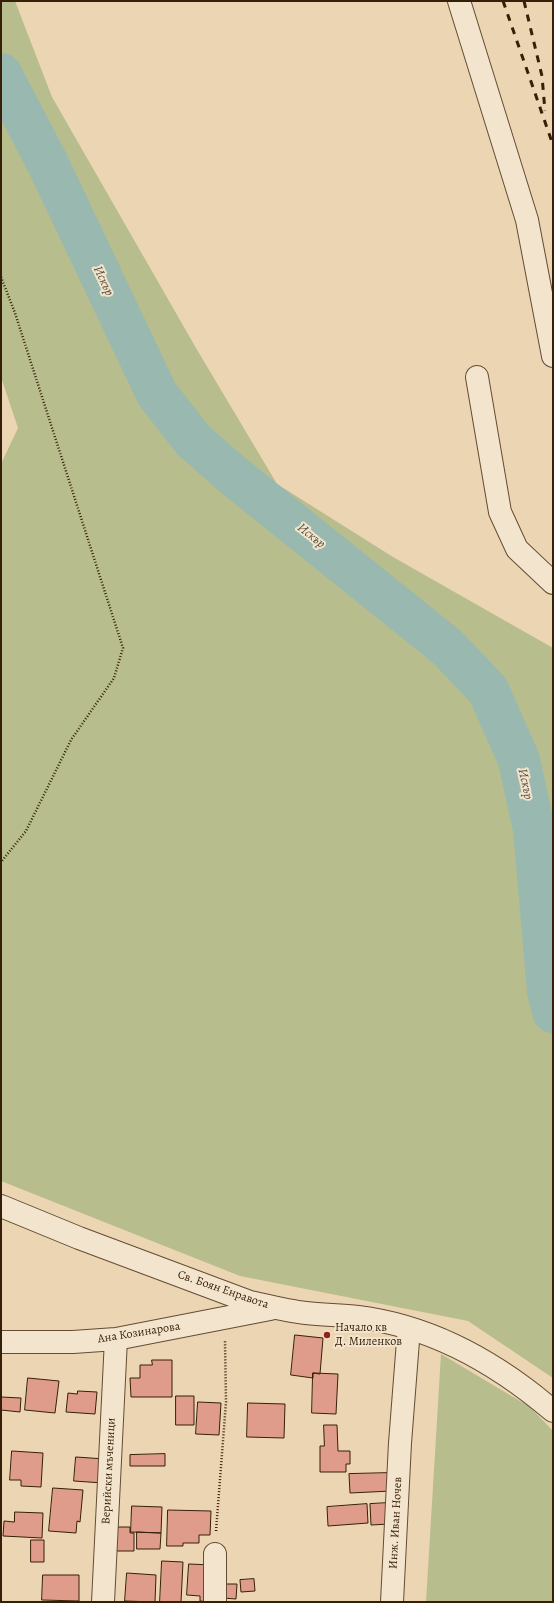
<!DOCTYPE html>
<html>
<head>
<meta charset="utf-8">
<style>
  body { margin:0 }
  #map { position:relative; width:554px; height:1603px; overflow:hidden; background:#ecd5b3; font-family:Alegreya,serif }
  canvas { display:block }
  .frame { position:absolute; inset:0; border:2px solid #361f08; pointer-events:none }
</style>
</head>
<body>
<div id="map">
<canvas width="554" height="1603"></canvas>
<div class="frame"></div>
</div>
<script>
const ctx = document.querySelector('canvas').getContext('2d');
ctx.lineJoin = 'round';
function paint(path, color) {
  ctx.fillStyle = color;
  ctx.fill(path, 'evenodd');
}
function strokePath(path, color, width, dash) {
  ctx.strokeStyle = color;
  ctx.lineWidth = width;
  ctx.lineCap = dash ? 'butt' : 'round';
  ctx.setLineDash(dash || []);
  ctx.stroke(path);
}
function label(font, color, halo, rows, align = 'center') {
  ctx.font = font + ' Alegreya,serif';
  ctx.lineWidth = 4;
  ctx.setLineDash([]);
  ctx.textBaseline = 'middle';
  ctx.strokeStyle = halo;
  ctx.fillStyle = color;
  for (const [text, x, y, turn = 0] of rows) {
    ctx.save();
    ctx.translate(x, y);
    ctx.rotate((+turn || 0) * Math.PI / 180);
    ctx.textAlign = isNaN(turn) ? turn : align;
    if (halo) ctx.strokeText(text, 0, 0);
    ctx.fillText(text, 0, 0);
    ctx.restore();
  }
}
paint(new Path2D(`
  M 1,1 L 15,1 L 52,97 L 196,348 L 277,484 L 393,557 L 553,648 L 553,1378 L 468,1321 L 240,1276 L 1,1181 L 1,464 L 18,428 L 1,377 Z
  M 441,1354 L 530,1407 L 553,1431 L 553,1602 L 426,1602 Z`), '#b7bd8d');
strokePath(new Path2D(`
  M 1,74 L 48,164 L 157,394 L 193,440 L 234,476 L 447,647 L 488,690 L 519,760 L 534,829 L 548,991 L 553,1012`), '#99b8af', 42);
const building = new Path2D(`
  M 295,1335 L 323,1338 L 320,1374 L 313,1373 L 313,1378 L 291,1375 Z
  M 152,1360 L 172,1360 L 172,1397 L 131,1397 L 130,1378 L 140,1378 L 140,1365 L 152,1365 Z
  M 313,1373 L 338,1374 L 336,1414 L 312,1413 Z
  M 28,1378 L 59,1381 L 55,1413 L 25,1410 Z
  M 78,1391 L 97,1392 L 95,1414 L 66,1412 L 68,1393 L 77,1394 Z
  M 176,1396 L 194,1396 L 194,1425 L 176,1425 Z
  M 1,1397 L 21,1398 L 20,1412 L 1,1410 Z
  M 198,1402 L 221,1403 L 219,1435 L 196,1434 Z
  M 248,1403 L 285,1404 L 284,1438 L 247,1437 Z
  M 324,1425 L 337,1425 L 338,1451 L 350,1451 L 350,1464 L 346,1464 L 346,1472 L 320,1472 L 320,1446 L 324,1446 Z
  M 12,1451 L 43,1453 L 41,1487 L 21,1486 L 21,1480 L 10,1480 Z
  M 165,1454 L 165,1466 L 130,1466 L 130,1455 Z
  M 76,1457 L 105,1459 L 103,1483 L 74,1481 Z
  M 390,1473 L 391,1491 L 350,1493 L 349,1474 Z
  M 53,1488 L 83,1490 L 80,1522 L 77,1521 L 76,1533 L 49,1531 Z
  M 388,1503 L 389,1524 L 371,1525 L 370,1504 Z
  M 367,1504 L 368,1523 L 328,1526 L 327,1507 Z
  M 132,1506 L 162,1507 L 161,1533 L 131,1532 Z
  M 168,1510 L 211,1511 L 210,1535 L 199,1535 L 199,1543 L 183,1543 L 183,1546 L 167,1546 Z
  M 15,1512 L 43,1513 L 42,1538 L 3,1536 L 4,1521 L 14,1522 Z
  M 116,1527 L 130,1527 L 130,1533 L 134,1533 L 134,1551 L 116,1551 Z
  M 137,1532 L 161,1533 L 160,1549 L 137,1549 Z
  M 31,1540 L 44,1540 L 44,1562 L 31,1562 Z
  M 162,1561 L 183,1562 L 181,1602 L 160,1602 Z
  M 189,1564 L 212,1565 L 210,1602 L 200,1601 L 200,1596 L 187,1595 Z
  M 127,1573 L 156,1575 L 155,1602 L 125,1601 Z
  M 43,1575 L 79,1575 L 79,1601 L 42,1600 Z
  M 254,1579 L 255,1591 L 241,1592 L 240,1580 Z
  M 223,1584 L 237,1584 L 236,1599 L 223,1598 Z`);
paint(building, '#e09c8b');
strokePath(building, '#361f08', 1);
const minor = new Path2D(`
  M 459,1 L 527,220 L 553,356
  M 477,377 L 500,512 L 517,549 L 553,583
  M 1,1206 L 79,1238 L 250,1302 C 268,1306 287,1311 306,1313 C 324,1315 341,1315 358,1317 C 431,1326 498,1364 553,1411
  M 1,1342 L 73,1342 L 116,1339 L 270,1309
  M 215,1554 L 215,1602
  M 103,1602 L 116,1339
  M 392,1602 L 400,1443 L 409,1328`);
strokePath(minor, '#644c33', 24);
strokePath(new Path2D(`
  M 1,277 L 15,313 L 123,648 L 114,678 L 71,740 L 26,831 L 1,862
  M 216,1531 L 226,1402 L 225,1341`), '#361f08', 2.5, [1, 2]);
strokePath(minor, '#f3e4ce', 22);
strokePath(new Path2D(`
  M 503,1 L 553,145
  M 524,1 L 542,76 L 545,111`), '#361f08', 3, [7, 7]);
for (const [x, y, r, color] of [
  [327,1335,4,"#8f2418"]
]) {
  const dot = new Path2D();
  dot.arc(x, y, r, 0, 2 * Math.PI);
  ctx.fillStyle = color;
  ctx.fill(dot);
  strokePath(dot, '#f3e4ce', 1.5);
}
label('12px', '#361f08', '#f3e4ce', [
  ["Св. Боян Енравота",223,1290,19],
  ["Ана Козинарова",139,1333,-9],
  ["Верийски мъченици",109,1471,-87],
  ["Инж. Иван Ночев",396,1523,-87]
]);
label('12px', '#361f08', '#f3e4ce', [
  ["Начало кв",335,1328],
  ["Д. Миленков",335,1342]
], 'left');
label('italic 13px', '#544d3a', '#f3e4ce', [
  ["Искър",103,281,65],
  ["Искър",311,536,39],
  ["Искър",525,784,78]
]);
</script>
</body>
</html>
